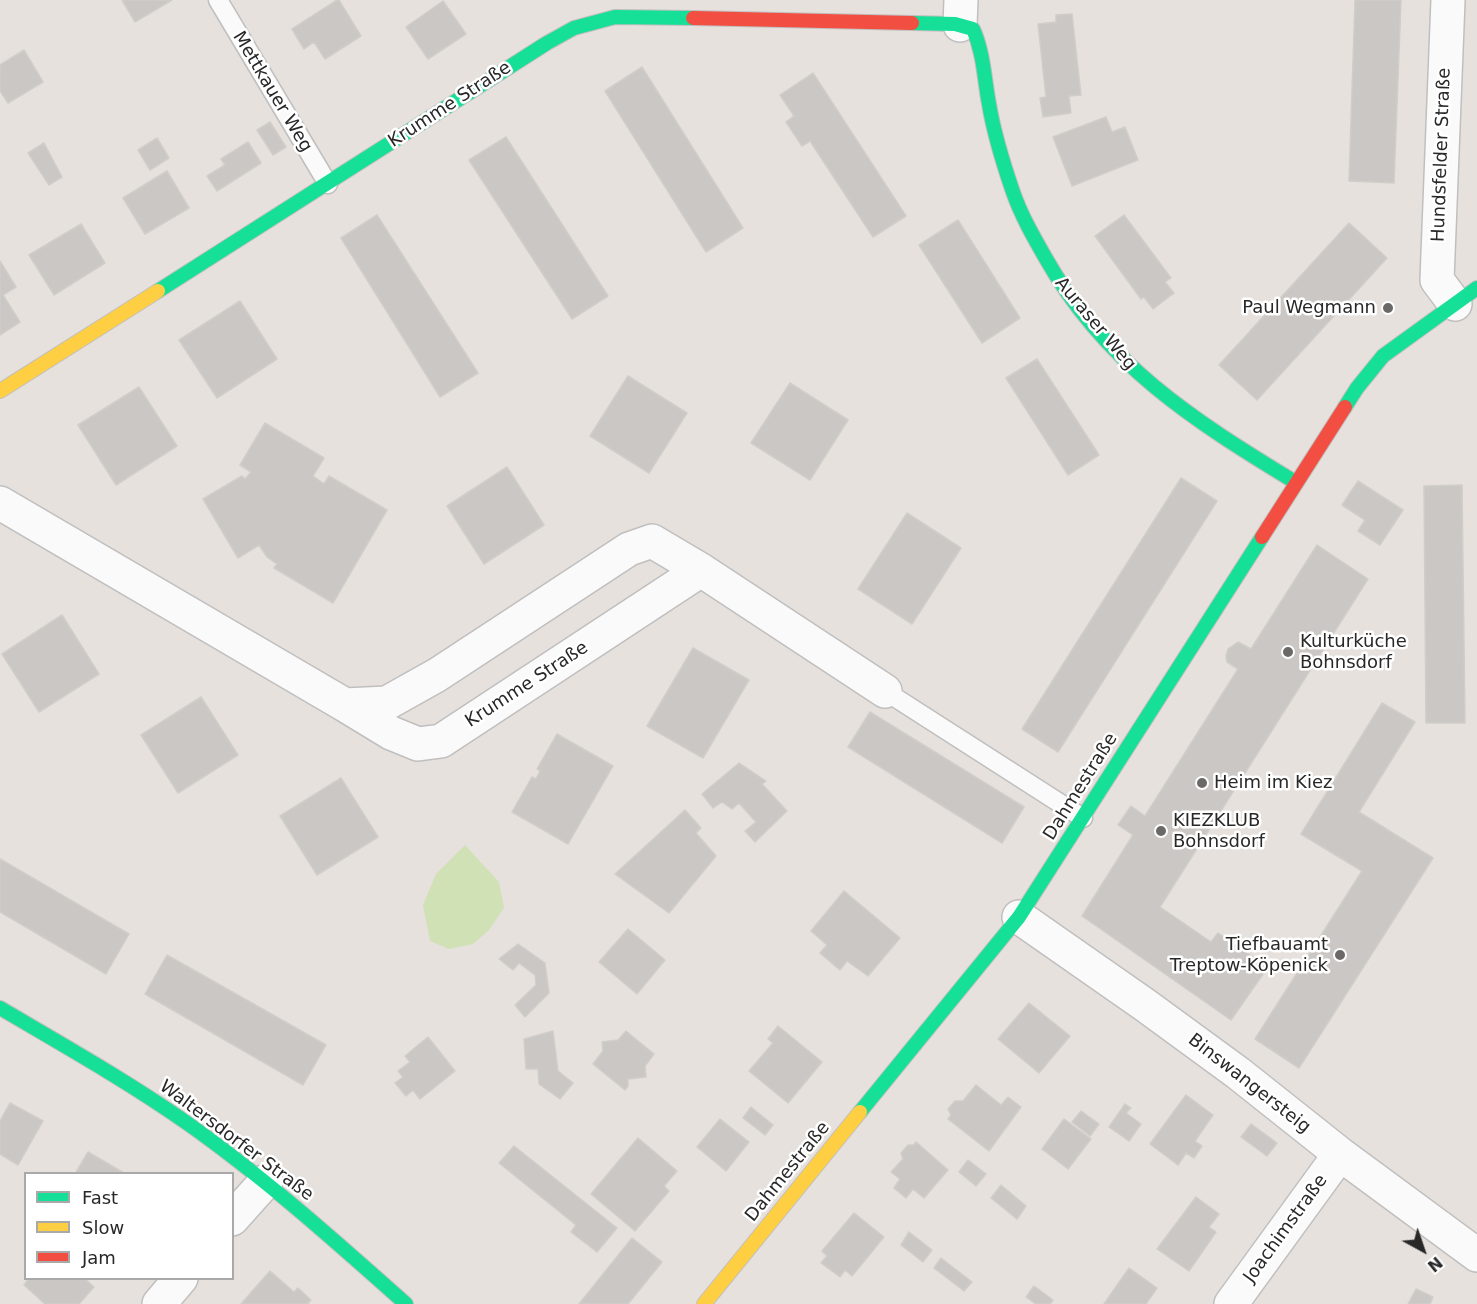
<!DOCTYPE html>
<html>
<head>
<meta charset="utf-8">
<style>
  body { margin:0 }
  #map { position:relative; width:1477px; height:1304px; overflow:hidden; background:#e6e1dd; font-family:"DejaVu Sans",sans-serif }
  canvas { display:block }
  .legend { position:absolute; left:24px; top:1172px; width:210px; height:108px; box-sizing:border-box; background:#fff; border:2px solid #a9a9a9; margin:0; padding:8px 10px; list-style:none; font-size:18px; color:#282828 }
  .legend li { display:flex; align-items:center; gap:12px; height:30px }
  .legend b { width:30px; border:2px solid #a9a9a9 }
  .north { position:absolute; left:1393px; top:1220px; width:60px; height:60px; -webkit-text-stroke:4px #fff; paint-order:stroke; rotate:140deg; font-size:16px; font-weight:700; line-height:24px; text-align:center; color:#282828 }
  .north::after { content:''; display:block; margin:auto; width:21px; height:27px; background:#282828; clip-path:polygon(50% 0,100% 100%,50% 72%,0 100%) }
</style>
</head>
<body>
<div id="map">
<canvas width="1477" height="1304"></canvas>
<ul class="legend">
<li><b style="height:8px;background:#16e098"></b>Fast</li>
<li><b style="height:8px;background:#ffcf43"></b>Slow</li>
<li><b style="height:8px;background:#f24e42"></b>Jam</li>
</ul>
<div class="north">N</div>
</div>
<script>
const ctx = document.querySelector('canvas').getContext('2d');
ctx.lineJoin = 'round';
function paint(path, color) {
  ctx.fillStyle = color;
  ctx.fill(path, 'evenodd');
}
function strokePath(path, color, width, dash) {
  ctx.strokeStyle = color;
  ctx.lineWidth = width;
  ctx.lineCap = dash ? 'butt' : 'round';
  ctx.setLineDash(dash || []);
  ctx.stroke(path);
}
function label(font, color, halo, rows, align = 'center') {
  ctx.font = font + ' "DejaVu Sans",sans-serif';
  ctx.lineWidth = 5;
  ctx.setLineDash([]);
  ctx.textBaseline = 'middle';
  ctx.strokeStyle = halo;
  ctx.fillStyle = color;
  for (const [text, x, y, turn = 0] of rows) {
    ctx.save();
    ctx.translate(x, y);
    ctx.rotate((+turn || 0) * Math.PI / 180);
    ctx.textAlign = isNaN(turn) ? turn : align;
    if (halo) ctx.strokeText(text, 0, 0);
    ctx.fillText(text, 0, 0);
    ctx.restore();
  }
}
paint(new Path2D(`
  M 465,845 L 499,882 L 504,908 L 489,930 L 473,944 L 449,949 L 430,941 L 423,905 L 436,874 Z`), '#d0e1b6');
const building = new Path2D(`
  M 122,0 L 172,0 L 135,22 Z
  M 337,0 L 339,0 L 361,36 L 325,59 L 314,42 L 304,49 L 292,29 Z
  M 1355,0 L 1401,0 L 1394,183 L 1349,181 Z
  M 443,1 L 466,34 L 428,59 L 406,27 Z
  M 1072,14 L 1081,95 L 1069,96 L 1071,113 L 1043,117 L 1040,98 L 1046,97 L 1038,24 L 1056,22 L 1056,15 Z
  M 24,50 L 43,82 L 8,103 L 0,91 L 0,65 Z
  M 642,67 L 743,228 L 706,252 L 605,91 Z
  M 813,73 L 906,216 L 873,237 L 810,141 L 802,146 L 786,122 L 794,116 L 780,95 Z
  M 1106,117 L 1112,132 L 1125,127 L 1138,160 L 1072,186 L 1053,137 Z
  M 270,122 L 286,147 L 273,155 L 257,130 Z
  M 506,137 L 608,296 L 572,319 L 469,160 Z
  M 157,138 L 169,158 L 150,170 L 138,150 Z
  M 248,142 L 261,163 L 217,191 L 207,176 L 225,165 L 221,159 Z
  M 44,143 L 62,177 L 49,185 L 28,153 Z
  M 167,171 L 189,208 L 145,234 L 123,198 Z
  M 377,215 L 478,373 L 440,397 L 341,238 Z
  M 1124,215 L 1171,278 L 1165,282 L 1174,293 L 1153,309 L 1144,297 L 1141,299 L 1095,236 Z
  M 958,220 L 1020,318 L 982,343 L 919,245 Z
  M 1349,223 L 1387,258 L 1257,400 L 1219,365 Z
  M 81,224 L 105,263 L 54,295 L 29,255 Z
  M 0,261 L 16,287 L 3,295 L 20,322 L 0,335 Z
  M 240,301 L 277,359 L 217,398 L 179,340 Z
  M 1037,359 L 1099,455 L 1068,475 L 1006,378 Z
  M 628,376 L 687,413 L 649,473 L 590,436 Z
  M 790,383 L 848,420 L 810,480 L 751,443 Z
  M 139,387 L 177,446 L 116,485 L 78,425 Z
  M 265,423 L 324,458 L 313,476 L 324,484 L 329,476 L 387,510 L 333,603 L 274,568 L 277,564 L 267,557 L 259,545 L 238,558 L 203,499 L 242,476 L 245,479 L 251,472 L 240,465 Z
  M 507,467 L 544,525 L 484,564 L 447,506 Z
  M 1181,478 L 1217,501 L 1058,752 L 1022,729 Z
  M 1358,481 L 1403,510 L 1380,545 L 1358,531 L 1365,520 L 1342,505 Z
  M 1462,485 L 1465,723 L 1426,723 L 1424,486 Z
  M 907,513 L 961,548 L 912,624 L 858,589 Z
  M 1317,545 L 1368,579 L 1160,907 L 1211,942 L 1218,933 L 1268,967 L 1231,1020 L 1082,916 L 1133,835 L 1118,825 L 1131,806 L 1145,816 L 1238,669 L 1227,662 L 1226,656 L 1228,649 L 1238,642 L 1251,649 Z
  M 62,615 L 99,674 L 39,712 L 2,654 Z
  M 693,648 L 749,680 L 703,758 L 647,726 Z
  M 201,697 L 238,755 L 178,793 L 141,735 Z
  M 1382,703 L 1415,722 L 1359,812 L 1433,858 L 1299,1068 L 1255,1039 L 1362,871 L 1301,834 Z
  M 870,712 L 1024,807 L 1002,843 L 848,747 Z
  M 557,734 L 613,766 L 568,844 L 512,812 L 532,777 L 536,779 L 540,771 L 537,769 Z
  M 739,763 L 766,781 L 762,784 L 787,811 L 755,842 L 745,831 L 756,822 L 739,803 L 732,809 L 722,802 L 713,808 L 702,794 Z
  M 341,778 L 378,837 L 317,875 L 280,816 Z
  M 685,810 L 701,828 L 696,833 L 716,856 L 669,913 L 615,874 Z
  M 0,859 L 129,934 L 106,974 L 0,912 Z
  M 844,891 L 900,938 L 868,976 L 847,961 L 840,970 L 820,953 L 827,945 L 811,931 Z
  M 628,929 L 665,960 L 637,994 L 599,962 Z
  M 518,944 L 545,963 L 549,993 L 525,1017 L 515,1005 L 536,985 L 535,975 L 519,963 L 513,970 L 499,959 Z
  M 167,955 L 326,1045 L 303,1085 L 145,994 Z
  M 1029,1003 L 1070,1036 L 1039,1073 L 998,1039 Z
  M 778,1026 L 822,1062 L 788,1103 L 749,1071 L 773,1043 L 768,1039 Z
  M 553,1031 L 558,1071 L 573,1083 L 560,1099 L 539,1084 L 538,1069 L 526,1069 L 524,1039 Z
  M 626,1031 L 654,1054 L 645,1066 L 646,1077 L 628,1079 L 628,1086 L 625,1090 L 593,1064 L 603,1051 L 602,1042 L 618,1040 Z
  M 428,1037 L 455,1071 L 420,1099 L 413,1090 L 406,1096 L 395,1083 L 403,1077 L 398,1071 L 410,1062 L 405,1056 Z
  M 976,1085 L 1001,1105 L 1008,1097 L 1021,1107 L 989,1151 L 948,1119 L 951,1115 L 948,1109 L 955,1101 L 963,1101 Z
  M 1186,1095 L 1213,1115 L 1195,1141 L 1202,1146 L 1194,1158 L 1186,1153 L 1178,1165 L 1150,1144 Z
  M 10,1103 L 43,1121 L 18,1165 L 0,1154 L 0,1121 Z
  M 1125,1104 L 1131,1108 L 1126,1113 L 1141,1124 L 1129,1141 L 1109,1127 Z
  M 751,1107 L 773,1125 L 765,1135 L 743,1118 Z
  M 1081,1111 L 1099,1124 L 1090,1136 L 1072,1122 Z
  M 720,1119 L 749,1142 L 726,1171 L 697,1147 Z
  M 1064,1119 L 1091,1139 L 1068,1169 L 1042,1149 Z
  M 1251,1124 L 1277,1143 L 1267,1156 L 1241,1137 Z
  M 638,1138 L 677,1171 L 664,1186 L 669,1191 L 635,1231 L 591,1194 Z
  M 916,1142 L 948,1170 L 924,1198 L 913,1189 L 906,1198 L 894,1188 L 900,1179 L 891,1172 L 903,1159 L 901,1153 L 908,1145 L 914,1145 Z
  M 514,1146 L 617,1228 L 597,1252 L 571,1232 L 576,1225 L 499,1163 Z
  M 88,1152 L 124,1173 L 124,1174 L 75,1174 Z
  M 968,1160 L 986,1174 L 976,1186 L 959,1172 Z
  M 1001,1185 L 1026,1206 L 1017,1219 L 991,1198 Z
  M 1196,1197 L 1219,1214 L 1209,1227 L 1216,1232 L 1189,1271 L 1157,1249 Z
  M 854,1213 L 884,1237 L 852,1276 L 845,1270 L 840,1277 L 821,1263 L 827,1256 L 822,1251 Z
  M 909,1232 L 932,1250 L 923,1262 L 901,1245 Z
  M 632,1238 L 662,1262 L 628,1304 L 579,1304 Z
  M 941,1258 L 972,1282 L 964,1291 L 934,1268 Z
  M 1129,1268 L 1157,1288 L 1146,1304 L 1104,1304 Z
  M 270,1271 L 294,1292 L 298,1288 L 311,1300 L 308,1303 L 309,1304 L 241,1304 Z
  M 29,1278 L 84,1278 L 94,1287 L 79,1304 L 45,1304 L 24,1285 Z
  M 1034,1286 L 1053,1300 L 1050,1304 L 1036,1304 L 1026,1297 Z
  M 1416,1289 L 1433,1297 L 1430,1304 L 1408,1304 Z`);
paint(building, '#cbc7c4');
strokePath(building, '#d1cdc9', 1.5);
const lane = new Path2D(`
  M 218,0 L 328,184
  M 885,691 L 1083,818`);
const street = new Path2D(`
  M 1448,0 L 1437,280 L 1455,304
  M 960,25 L 961,0
  M 0,503 L 345,705 L 387,703 L 437,675 L 629,549 L 652,541 L 701,570 L 885,691
  M 345,705 L 391,733 L 418,744 L 441,741 L 701,570
  M 1019,917 L 1145,1005 L 1238,1073 L 1340,1154 L 1477,1255
  M 232,1219 L 266,1181
  M 159,1304 L 181,1278
  M 1231,1304 L 1340,1154`);
const fast = new Path2D(`
  M 912,23 L 955,24 L 973,29 C 984,54 984,78 989,104 C 994,134 1003,163 1013,192 C 1021,215 1033,236 1045,257 C 1105,364 1193,420 1295,482
  M 158,291 L 547,43 L 574,28 L 615,17 L 693,18
  M 1345,407 L 1357,388 L 1383,356 L 1477,288
  M 0,1008 C 63,1045 127,1081 187,1123 C 265,1178 335,1241 406,1304
  M 860,1112 L 1019,917 L 1262,537`);
const slow = new Path2D(`
  M 0,391 L 158,291
  M 704,1304 L 860,1112`);
const jam = new Path2D(`
  M 693,18 L 912,23
  M 1262,537 L 1345,407`);
strokePath(lane, '#c0bfbf', 21);
strokePath(street, '#c0bfbf', 36);
strokePath(fast, '#c0bfbf', 16);
strokePath(slow, '#c0bfbf', 16);
strokePath(jam, '#c0bfbf', 16);
strokePath(lane, '#fbfafa', 18);
strokePath(street, '#fbfafa', 33);
strokePath(fast, '#16e098', 14);
strokePath(slow, '#ffcf43', 14);
strokePath(jam, '#f24e42', 14);
for (const [x, y, r, color] of [
  [1388,308,6,"#6a6967"],
  [1288,652,6,"#6a6967"],
  [1202,783,6,"#6a6967"],
  [1161,831,6,"#6a6967"],
  [1340,955,6,"#6a6967"]
]) {
  const dot = new Path2D();
  dot.arc(x, y, r, 0, 2 * Math.PI);
  ctx.fillStyle = color;
  ctx.fill(dot);
  strokePath(dot, '#fff', 2);
}
label('18px', '#282828', '#fff', [
  ["Mettkauer Weg",272,92,59],
  ["Krumme Straße",450,105,-33],
  ["Hundsfelder Straße",1442,155,-88],
  ["Auraser Weg",1095,324,50],
  ["Krumme Straße",527,685,-33],
  ["Dahmestraße",1081,787,-58],
  ["Binswangersteig",1249,1084,38],
  ["Waltersdorfer Straße",236,1141,37],
  ["Dahmestraße",788,1172,-51],
  ["Joachimstraße",1286,1229,-54]
]);
label('18px', '#282828', '#fff', [
  ["Paul Wegmann",1376,308,"right"],
  ["Kulturküche",1300,642],
  ["Bohnsdorf",1300,663],
  ["Heim im Kiez",1214,783],
  ["KIEZKLUB",1173,821],
  ["Bohnsdorf",1173,842],
  ["Tiefbauamt",1328,945,"right"],
  ["Treptow-Köpenick",1328,966,"right"]
], 'left');
</script>
</body>
</html>
